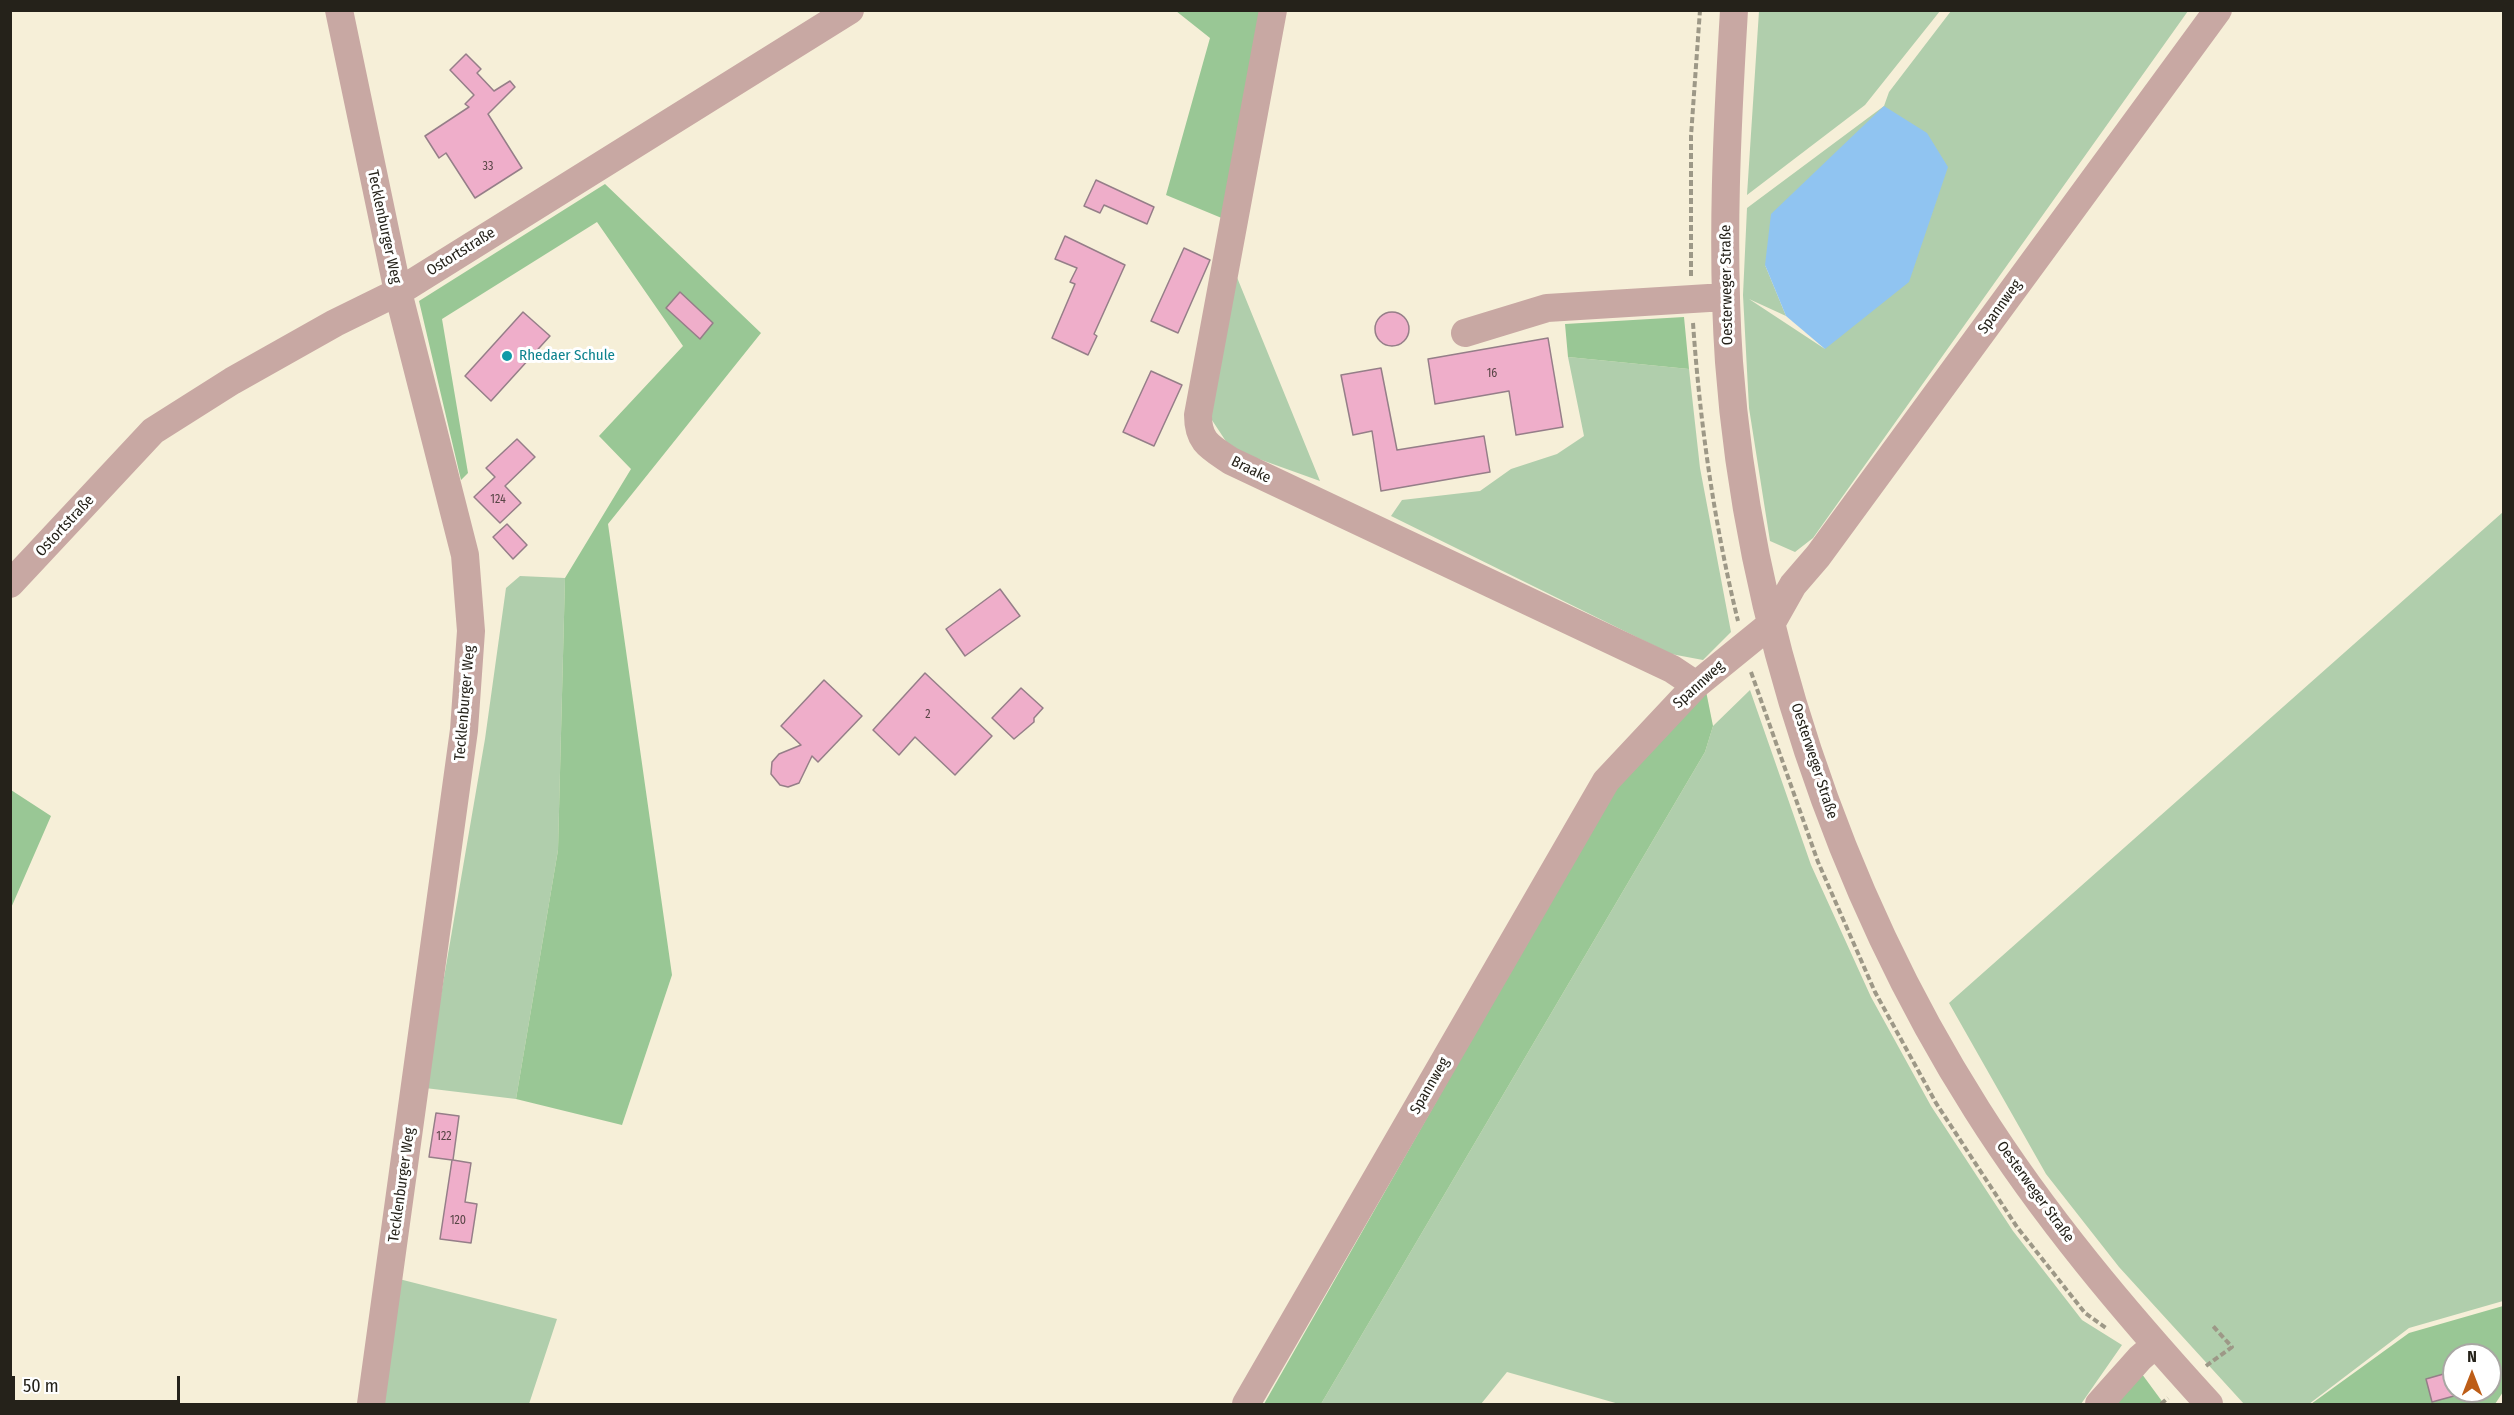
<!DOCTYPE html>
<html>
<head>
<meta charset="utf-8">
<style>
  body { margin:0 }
  #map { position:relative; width:2514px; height:1415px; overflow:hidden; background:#f6efd8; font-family:"Fira Sans Condensed",sans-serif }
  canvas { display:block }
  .frame { position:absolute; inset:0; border:12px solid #25221a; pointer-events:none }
  .north { position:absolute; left:2442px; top:1343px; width:60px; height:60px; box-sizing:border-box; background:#fff; border:2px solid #a8a7a3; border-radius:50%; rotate:0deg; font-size:16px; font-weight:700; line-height:24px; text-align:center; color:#25221a }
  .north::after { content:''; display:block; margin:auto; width:21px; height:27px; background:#bd5d17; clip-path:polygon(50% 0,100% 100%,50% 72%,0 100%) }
  .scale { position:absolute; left:12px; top:1376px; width:168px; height:27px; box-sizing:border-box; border:3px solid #25221a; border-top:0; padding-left:8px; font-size:18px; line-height:21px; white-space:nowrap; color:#25221a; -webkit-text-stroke:4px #fff; paint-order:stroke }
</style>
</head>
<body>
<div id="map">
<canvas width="2514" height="1415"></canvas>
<div class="frame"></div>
<div class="north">N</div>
<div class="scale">50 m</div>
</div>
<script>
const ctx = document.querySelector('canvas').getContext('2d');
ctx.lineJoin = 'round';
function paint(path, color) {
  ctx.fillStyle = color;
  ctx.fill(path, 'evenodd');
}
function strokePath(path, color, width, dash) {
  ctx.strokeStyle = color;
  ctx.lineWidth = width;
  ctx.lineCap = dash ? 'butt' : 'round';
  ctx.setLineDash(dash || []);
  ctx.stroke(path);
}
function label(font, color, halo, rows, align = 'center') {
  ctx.font = font + ' "Fira Sans Condensed",sans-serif';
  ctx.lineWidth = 6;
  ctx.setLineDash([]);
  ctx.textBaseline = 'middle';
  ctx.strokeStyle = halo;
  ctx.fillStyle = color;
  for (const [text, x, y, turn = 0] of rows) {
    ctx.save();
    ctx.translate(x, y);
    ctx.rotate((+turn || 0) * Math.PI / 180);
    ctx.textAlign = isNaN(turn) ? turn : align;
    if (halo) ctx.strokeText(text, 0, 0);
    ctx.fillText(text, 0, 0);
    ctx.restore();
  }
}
paint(new Path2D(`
  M 1759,11 L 1940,11 L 1865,105 L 1747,195 Z
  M 1951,11 L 2188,11 L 1813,538 L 1795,552 L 1770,541 L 1749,408 L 1743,295 L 1747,208 L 1884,106 L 1889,92 ZM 1765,265 L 1825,349 L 1749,299 L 1786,316 Z
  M 1234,270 L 1320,481 L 1231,449 L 1206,411 Z
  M 1568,357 L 1689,369 L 1700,468 L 1731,632 L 1703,660 L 1671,654 L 1391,516 L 1402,500 L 1480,491 L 1511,469 L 1557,454 L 1584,436 Z
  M 2503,512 L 2503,1301 L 2409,1328 L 2309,1404 L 2244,1404 L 2119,1267 L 2046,1174 L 1949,1003 Z
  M 520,576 L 565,578 L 558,850 L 516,1099 L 425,1088 L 485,739 L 506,588 Z
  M 1750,690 L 1811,865 L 1871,997 L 1931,1106 L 2013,1231 L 2082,1320 L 2122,1345 L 2081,1404 L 1619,1404 L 1507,1372 L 1481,1404 L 1321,1404 L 1705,752 L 1713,726 Z
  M 399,1279 L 557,1319 L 529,1404 L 384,1404 Z`), '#b0ceac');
paint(new Path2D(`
  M 1176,11 L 1264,11 L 1224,219 L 1166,195 L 1210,38 Z
  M 605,184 L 761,333 L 608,524 L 672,975 L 622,1125 L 516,1099 L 558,850 L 565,578 L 631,469 L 599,436 L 683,346 L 597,222 L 442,319 L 468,473 L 461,480 L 419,301 Z
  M 1684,317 L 1689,369 L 1568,357 L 1565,324 Z
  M 1706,691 L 1713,726 L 1705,752 L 1321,1404 L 1264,1404 L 1616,786 Z
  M 11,790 L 51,816 L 11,908 Z
  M 2503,1306 L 2503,1392 L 2495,1404 L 2311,1404 L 2409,1333 ZM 2454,1355 L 2490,1355 L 2490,1391 L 2454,1391 Z
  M 2139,1370 L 2164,1404 L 2109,1404 Z`), '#99c795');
paint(new Path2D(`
  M 1884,106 L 1927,133 L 1948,167 L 1909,282 L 1825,349 L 1786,316 L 1765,265 L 1771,214 Z`), '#90c4f1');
const building = new Path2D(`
  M 466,54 L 481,69 L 477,73 L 494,91 L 510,81 L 515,87 L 488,114 L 522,168 L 475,198 L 446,153 L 439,158 L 425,136 L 469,107 L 465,104 L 474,95 L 450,70 Z
  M 1096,180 L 1154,207 L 1147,224 L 1104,205 L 1100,213 L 1084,206 Z
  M 1065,236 L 1125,265 L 1094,334 L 1097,336 L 1088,355 L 1052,338 L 1075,284 L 1070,282 L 1077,268 L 1055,259 Z
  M 1184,248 L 1210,260 L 1178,333 L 1151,321 Z
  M 680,292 L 713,323 L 700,339 L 666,308 Z
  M1375 329a17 17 0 1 1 34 0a17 17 0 1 1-34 0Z
  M 523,312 L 550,336 L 491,401 L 465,376 Z
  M 1548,338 L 1563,427 L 1516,435 L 1509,391 L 1435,404 L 1428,359 Z
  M 1381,368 L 1397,450 L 1484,436 L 1490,472 L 1381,491 L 1372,431 L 1353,435 L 1341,375 Z
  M 1151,371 L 1182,385 L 1154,446 L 1123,432 Z
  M 517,439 L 535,457 L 505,486 L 521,503 L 500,523 L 474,497 L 495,477 L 486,468 Z
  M 507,524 L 527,545 L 513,559 L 493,537 Z
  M 1000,589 L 1020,616 L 965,656 L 946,629 Z
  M 925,673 L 992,736 L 955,775 L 915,737 L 899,755 L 873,730 Z
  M 824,680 L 862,716 L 818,762 L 812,756 L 799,783 L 788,787 L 780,785 L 771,774 L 772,762 L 779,754 L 801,745 L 781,726 Z
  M 1021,688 L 1043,708 L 1034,718 L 1034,722 L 1014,739 L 992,718 Z
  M 436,1113 L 459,1116 L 453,1160 L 471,1163 L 465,1202 L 477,1204 L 471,1243 L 440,1239 L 452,1160 L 429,1157 Z
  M 2454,1371 L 2454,1396 L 2432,1402 L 2426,1379 Z`);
paint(building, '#efaeca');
strokePath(building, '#957e88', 1.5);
strokePath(new Path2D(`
  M 1691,276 L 1691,136 L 1700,10
  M 1693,323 C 1700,423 1714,523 1738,621
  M 1751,672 L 1818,862 L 1875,992 L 1936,1103 L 2017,1227 L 2085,1313 L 2106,1328
  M 2206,1366 L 2232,1347 L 2212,1325
  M 2161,1404 L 2168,1398`), '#9d9887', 4, [6, 3]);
strokePath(new Path2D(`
  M 339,10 L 398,292 L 465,555 L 471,631 L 464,730 L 371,1404
  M 1273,10 L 1198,415 C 1198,442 1210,447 1231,461 L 1672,669 L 1696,685
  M 1734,10 C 1727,128 1721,245 1729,362 C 1748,621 1838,891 1977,1110 C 2044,1216 2125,1312 2209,1404
  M 1465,333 L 1547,308 L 1725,297
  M 10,584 L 153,431 L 232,381 L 335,323 L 398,292 L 850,10
  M 1246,1404 L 1606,781 L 1696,685 L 1771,624 L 1793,585 L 1818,556 L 2218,10
  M 2099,1404 L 2140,1358 L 2155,1345`), '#c8a8a3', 28);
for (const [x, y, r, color] of [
  [507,356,6,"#0f9aa8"]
]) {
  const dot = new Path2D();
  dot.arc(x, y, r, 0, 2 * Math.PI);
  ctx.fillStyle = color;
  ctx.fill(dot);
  strokePath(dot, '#fff', 2);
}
label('12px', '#584546', null, [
  ["33",488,167],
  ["16",1492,374],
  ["124",498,500],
  ["2",928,715],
  ["122",444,1137],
  ["120",458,1221]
]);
label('15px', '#25221a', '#fff', [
  ["Tecklenburger Weg",384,227,78],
  ["Ostortstraße",461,252,-32],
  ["Oesterweger Straße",1727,285,-91],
  ["Spannweg",2000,307,-54],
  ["Braake",1251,470,26],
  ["Ostortstraße",65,526,-47],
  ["Spannweg",1699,685,-42],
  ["Tecklenburger Weg",465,703,-85],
  ["Oesterweger Straße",1814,761,72],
  ["Spannweg",1430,1086,-60],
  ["Tecklenburger Weg",402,1185,-82],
  ["Oesterweger Straße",2035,1192,54]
]);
label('15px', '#0d838f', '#fff', [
  ["Rhedaer Schule",519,356]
], 'left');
</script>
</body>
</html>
